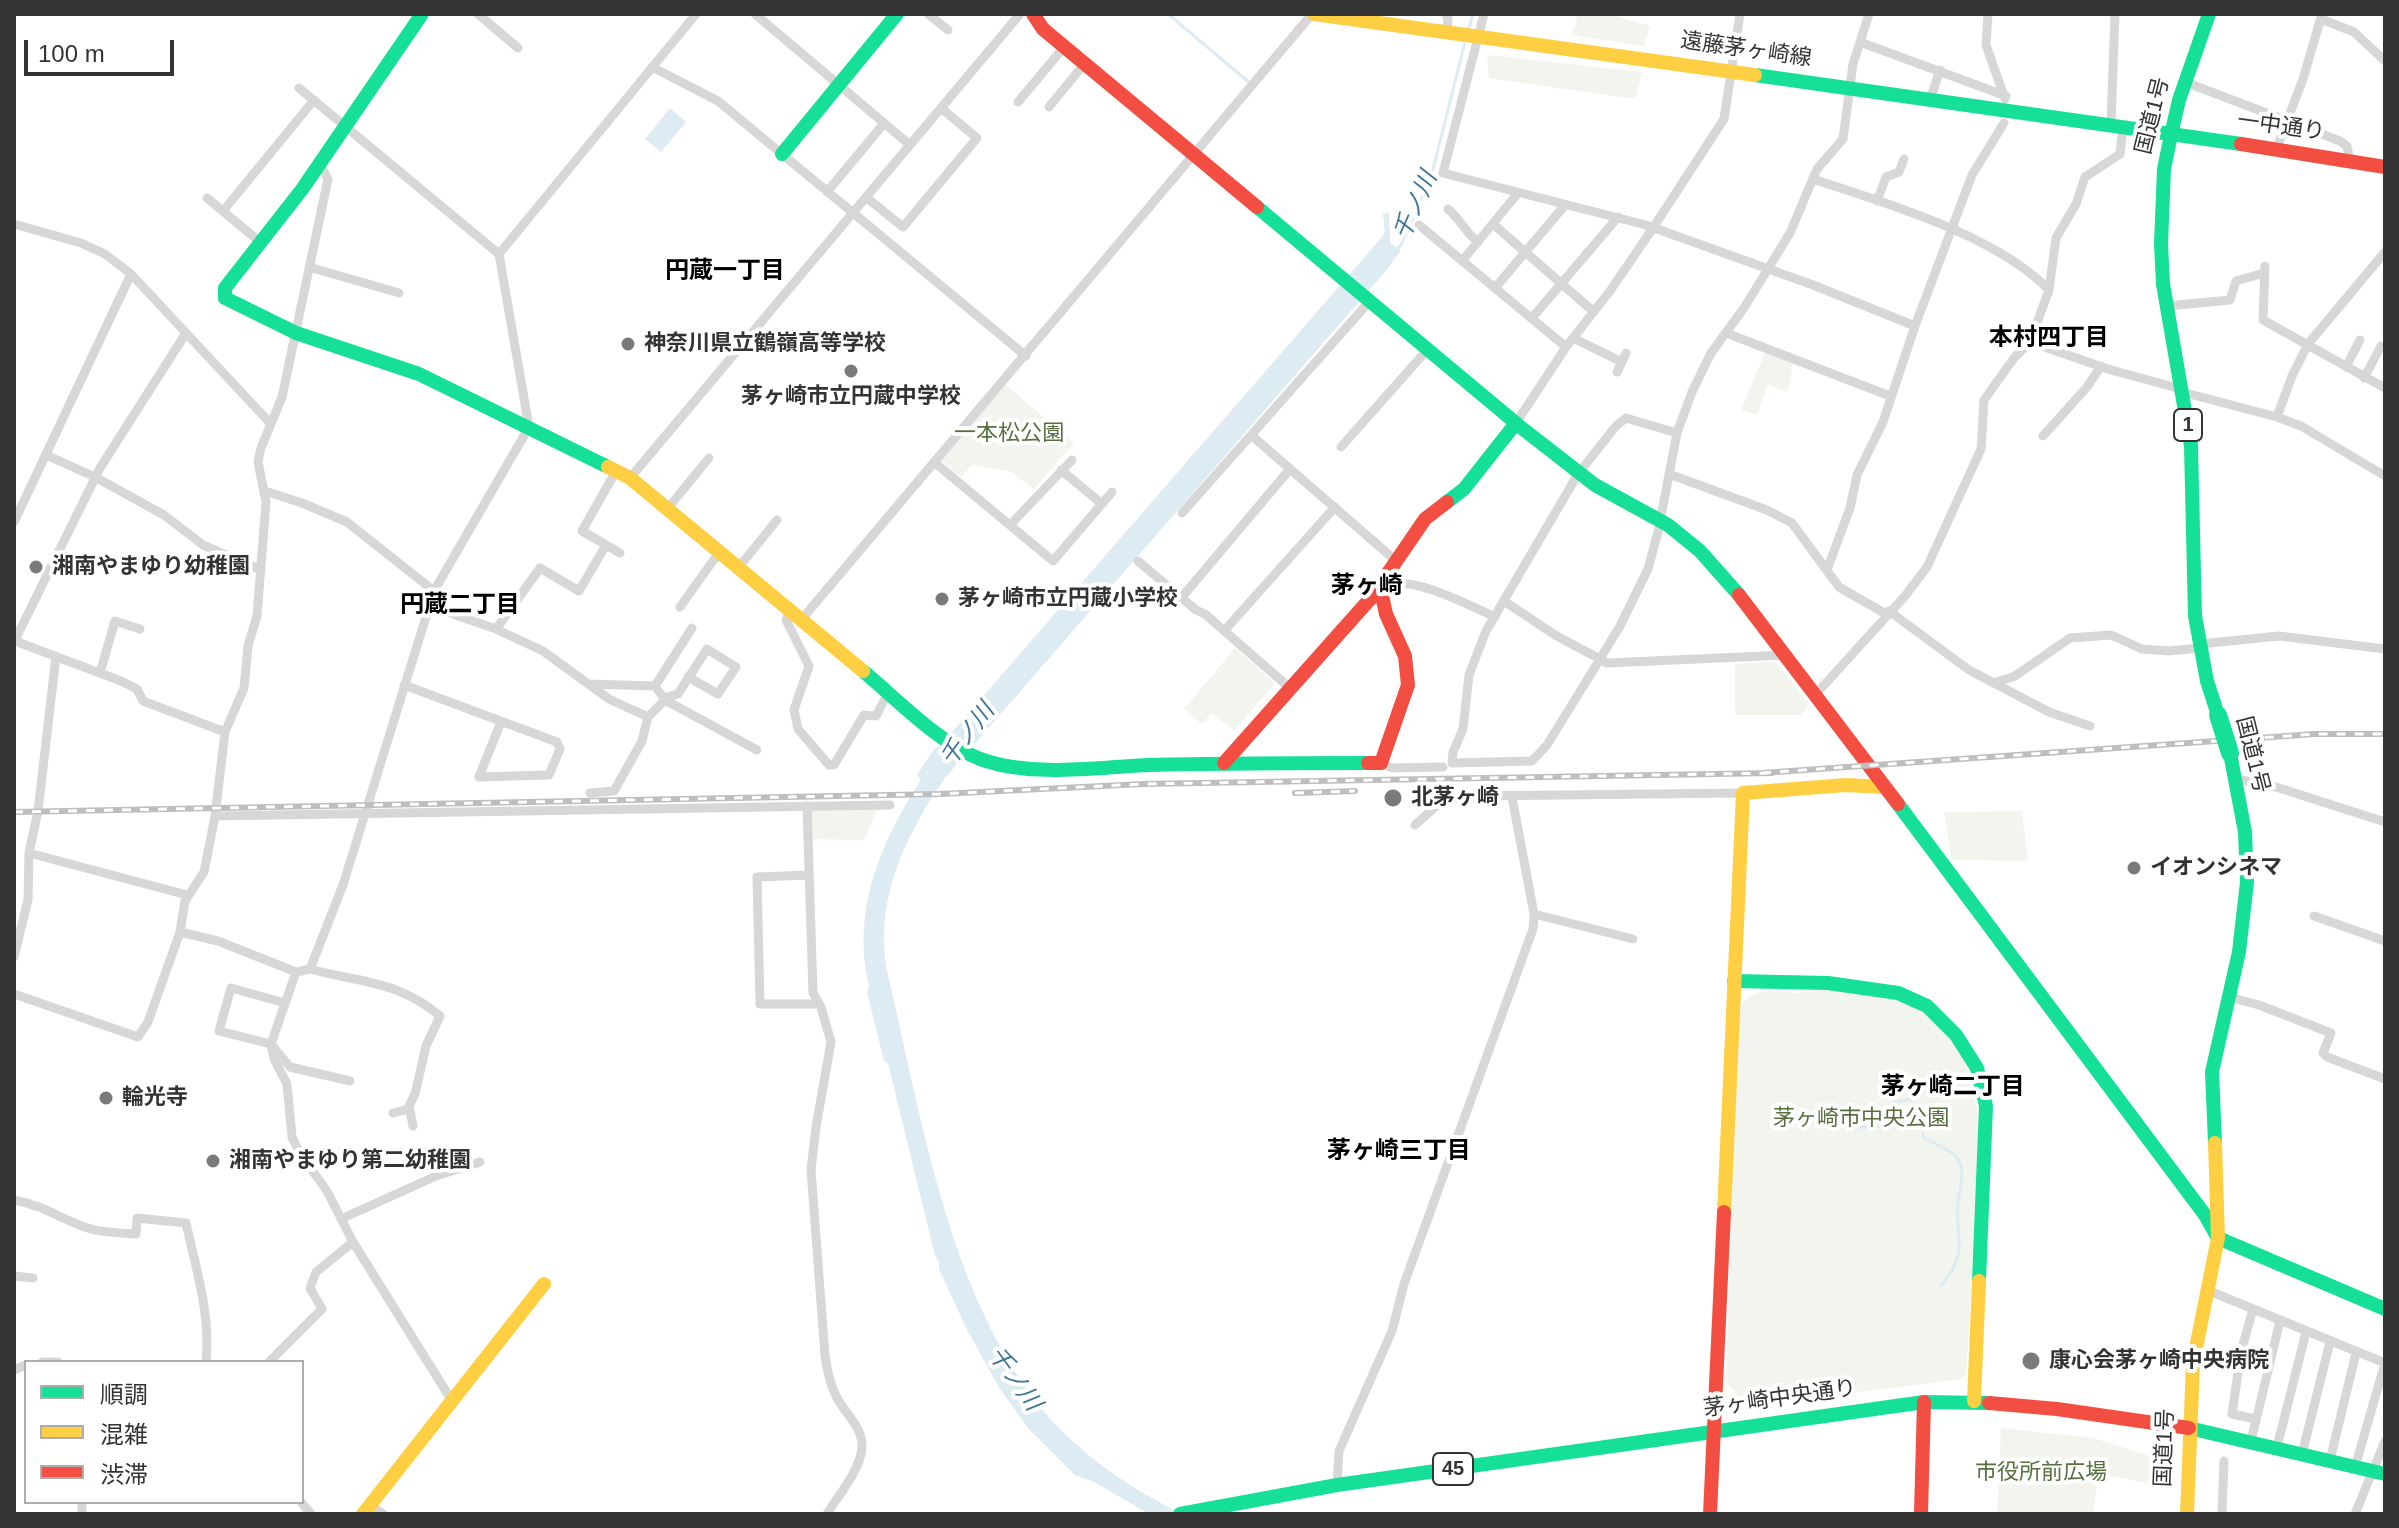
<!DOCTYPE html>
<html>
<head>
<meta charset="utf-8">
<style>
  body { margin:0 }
  #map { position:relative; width:2399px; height:1528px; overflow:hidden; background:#fff; font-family:Helvetica,"Noto Sans JP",sans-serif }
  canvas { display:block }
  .frame { position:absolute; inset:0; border:16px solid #333; pointer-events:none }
  .legend { position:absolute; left:24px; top:1360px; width:280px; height:144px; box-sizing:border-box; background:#fff; border:2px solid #adadad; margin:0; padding:10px 14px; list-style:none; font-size:24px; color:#333 }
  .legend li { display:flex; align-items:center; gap:16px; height:40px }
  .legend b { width:40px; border:2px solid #adadad }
  .scale { position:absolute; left:24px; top:40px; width:150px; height:36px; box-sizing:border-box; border:4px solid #333; border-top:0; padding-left:10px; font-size:24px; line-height:28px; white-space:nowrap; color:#333; -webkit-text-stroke:6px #fff; paint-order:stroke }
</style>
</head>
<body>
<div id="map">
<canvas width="2399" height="1528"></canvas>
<div class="frame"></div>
<ul class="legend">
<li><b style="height:10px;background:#16e098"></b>順調</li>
<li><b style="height:10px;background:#ffcf43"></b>混雑</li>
<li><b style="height:10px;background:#f24e42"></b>渋滞</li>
</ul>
<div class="scale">100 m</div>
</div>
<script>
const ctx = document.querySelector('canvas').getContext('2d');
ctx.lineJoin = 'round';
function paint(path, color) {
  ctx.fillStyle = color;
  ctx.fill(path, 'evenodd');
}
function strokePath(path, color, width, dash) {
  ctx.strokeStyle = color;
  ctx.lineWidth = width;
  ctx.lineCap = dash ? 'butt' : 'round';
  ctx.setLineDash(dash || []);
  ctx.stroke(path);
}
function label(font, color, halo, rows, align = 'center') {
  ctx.font = font + ' Helvetica,"Noto Sans JP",sans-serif';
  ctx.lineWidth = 8;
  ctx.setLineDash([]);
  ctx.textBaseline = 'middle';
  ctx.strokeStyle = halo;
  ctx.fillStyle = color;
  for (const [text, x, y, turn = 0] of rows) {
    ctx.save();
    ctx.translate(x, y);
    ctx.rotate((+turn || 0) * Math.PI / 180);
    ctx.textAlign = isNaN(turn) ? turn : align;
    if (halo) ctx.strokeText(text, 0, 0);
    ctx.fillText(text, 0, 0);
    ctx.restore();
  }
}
paint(new Path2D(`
  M 1578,14 L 1608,14 L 1650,26 L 1644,46 L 1572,35 Z
  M 1487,55 L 1642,72 L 1635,99 L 1489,78 Z
  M 1765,353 L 1793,363 L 1788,392 L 1768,385 L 1757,415 L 1741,410 Z
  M 1005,384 L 1074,443 L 1034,489 L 1010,471 L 972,465 L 961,477 L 939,459 Z
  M 1235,648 L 1275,683 L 1234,731 L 1212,713 L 1202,724 L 1184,709 Z
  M 1775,661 L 1809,704 L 1801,715 L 1735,715 L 1735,664 Z
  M 807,809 L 877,810 L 864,840 L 808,839 Z
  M 2022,811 L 2028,861 L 1952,860 L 1944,812 Z
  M 1826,989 L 1851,991 L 1899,1000 L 1920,1008 L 1964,1049 L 1977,1083 L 1974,1095 L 1977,1109 L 1977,1192 L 1966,1375 L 1960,1379 L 1745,1407 L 1735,1398 L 1735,1391 L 1726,1383 L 1737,1012 C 1753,984 1770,992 1799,993 L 1799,990 L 1811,992 Z
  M 2001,1428 L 2093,1438 L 2156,1458 L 2161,1468 L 2160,1486 L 2099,1473 L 2093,1514 L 1997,1514 Z`), '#f1f5ed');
paint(new Path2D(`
  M 670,108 L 686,122 L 661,152 L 645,139 Z
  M 1389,212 L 1390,243 L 1401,250 L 1384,273 L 945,778 C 907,833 875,897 886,966 C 919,1105 945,1278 1031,1395 C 1069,1447 1125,1486 1182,1514 L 1149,1514 L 1094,1482 L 1075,1475 L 1028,1428 L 1000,1389 L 967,1330 L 939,1269 L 939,1263 L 934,1252 L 888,1063 L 884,1061 L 867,992 L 869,987 C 851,911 880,843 921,780 L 917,775 L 934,749 L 939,747 L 1382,237 L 1385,232 L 1383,214 Z
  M 1839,1109 L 1886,1111 L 1885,1126 C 1870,1131 1851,1129 1836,1123 Z`), '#ddebf3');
strokePath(new Path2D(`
  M 1168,14 L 1250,83
  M 1468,31 L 1473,14
  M 1396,250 L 1401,245 L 1431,177 L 1466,38
  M 1886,1111 L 1890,1104 L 1909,1099 L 1922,1120 L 1923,1137 C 1933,1144 1954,1150 1959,1161 C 1966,1176 1959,1188 1958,1204 C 1955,1243 1970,1249 1941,1286`), '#ddebf3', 3);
strokePath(new Path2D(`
  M 478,14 L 518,48
  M 755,14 L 910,145
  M 928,14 L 948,30
  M 1446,14 L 1448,19 L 1447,31
  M 1484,14 L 1443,173 L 1646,225 L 1813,285 L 1915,326
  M 1988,14 L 1986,45 L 2005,99
  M 2321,19 L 2354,32 L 2385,61
  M 1860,42 L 2006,96
  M 652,67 L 718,101 L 1026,356
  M 2185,82 L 2340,141 L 2347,146 L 2350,162
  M 1930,100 L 1940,70
  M 1018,102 L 1065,46
  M 1049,107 L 1085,63
  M 2111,124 L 2115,14
  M 2276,150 L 2303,79 L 2322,14
  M 1813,179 C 1885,203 1996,235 2049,290
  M 827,192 L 881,127
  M 207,198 L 260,242
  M 867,198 L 903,227 L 977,138 L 941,108
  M 1877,201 L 1886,177 L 1899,172 L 1904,159
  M 1448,209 C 1461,220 1465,232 1478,242
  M 223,211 L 314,100
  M 14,224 L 81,243 L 105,254 L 131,274 L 270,423
  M 1493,224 L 1594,312
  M 1419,225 L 1566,347
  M 499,254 L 696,14
  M 1462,261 L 1518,193
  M 2265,266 L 2263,320 L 2385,388
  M 309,267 L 399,293
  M 1495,288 L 1565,205
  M 2167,306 L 2230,300 L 2236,281 L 2264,273
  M 1532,318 L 1618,217
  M 1726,333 L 1890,396
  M 1573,338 L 1622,362
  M 2030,342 L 2111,370 L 2174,387 L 2182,392 L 2277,417 L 2301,426 L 2385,476
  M 2346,367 L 2360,340
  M 1617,372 L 1626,353
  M 2364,378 L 2381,346
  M 2277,417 L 2292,376 L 2308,344 L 2385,252
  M 1516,423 L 1566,347 L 1610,291 L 1653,228 L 1724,119 L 1740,14
  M 1677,433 L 1626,418 L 1616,426 L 1578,474 L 1486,631 L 1469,675 L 1463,729 L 1453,752 L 1452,763 L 1532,761 L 1547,745 L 1600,659 L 1607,663 L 1786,655
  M 1251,435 L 1395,560
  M 2043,436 L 2087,387 L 2101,366
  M 1341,447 L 1427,350
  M 46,455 L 95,477 L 164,515 L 203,545 L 261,570
  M 934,462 L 1053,561 L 1112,492
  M 1061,470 L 1102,504
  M 616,471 L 582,531 L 620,553
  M 1669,474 L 1767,510 L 1792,523 L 1839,587 L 1886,614
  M 630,478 L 1020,14
  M 265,491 L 302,503 L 347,522 L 434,591
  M 668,508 L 709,458
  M 1182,513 L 1369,302
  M 14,522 L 131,274
  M 1010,525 L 1072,460
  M 1138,561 L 1196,610 L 1205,614 L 1291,689
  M 739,567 L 777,520
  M 1827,570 L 1850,508 L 1857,475 L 1883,422 L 1915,326 L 1972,175 L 2004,123
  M 1383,584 C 1416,577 1465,603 1495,617
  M 1182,597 L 1290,469
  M 1504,601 L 1555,635 L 1600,659 L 1620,626 L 1648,569 L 1658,532 L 1677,433 L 1692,392 L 1711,353 L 1744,308 L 1790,233 L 1817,169 L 1843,139 L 1853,64 L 1869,14
  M 430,606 L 496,629 L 543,651 L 609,699 L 648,717 L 665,700 L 757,750
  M 680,607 L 720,551
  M 790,610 L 786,620 L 809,666 L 794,710 L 798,729 L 829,765 L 834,765 L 864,715 L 876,716 L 889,691
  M 1889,611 L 1969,670 L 1994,683 L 2015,676 L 2070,638 L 2111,635 L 2142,649 L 2169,651 L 2201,648
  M 802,619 L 1312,14
  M 496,629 L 540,568 L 579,591 L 606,545
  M 1224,631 L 1335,507
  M 14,636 L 20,643 L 121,681 L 137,689 L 143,701 L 225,732
  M 14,642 L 100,468 L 186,333
  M 2200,644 L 2279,636 L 2385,649
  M 100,673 L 115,621 L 140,629
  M 1994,683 L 2049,712 L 2090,726
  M 588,684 L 655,686 L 665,700
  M 404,685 L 557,742 L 560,749 L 549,775 L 479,777 L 501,722
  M 655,686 L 692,628
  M 1815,695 L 1905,596 L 1927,567 L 1981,449 L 1984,400 L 2014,358 L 2030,342 L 2049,290 L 2056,238 L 2076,204 L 2085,177 L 2120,154 L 2123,126
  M 664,698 L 678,694 L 707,649 L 736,667 L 718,694 L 688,677
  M 1381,763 L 1392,768 L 1443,767
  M 2236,779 L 2276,787 L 2385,822
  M 590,793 L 614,791 L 642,741 L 648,717
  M 807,806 L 813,993 L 821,1007 L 831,1042 L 816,1127 L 811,1170 L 825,1356 C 827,1370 830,1385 837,1398 C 847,1416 867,1431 861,1454 C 856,1475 838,1496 827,1514
  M 215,816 L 890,805
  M 1415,825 L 1442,801 L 1469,796 L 1743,793
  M 29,853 L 187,895
  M 809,875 L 757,877 L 760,1004 L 819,1004
  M 1534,914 L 1633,939
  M 2314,916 L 2385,941
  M 180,932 L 218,941 L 296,972 L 310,969 L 343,885 L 434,591 L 529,427 L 499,254 L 299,88
  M 14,957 L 28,900 L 29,853 L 38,811 L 56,656
  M 310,969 C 361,983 397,980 440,1016 L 426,1046 L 415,1094 L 409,1106 L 413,1126
  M 296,972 L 271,1044 L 274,1059 L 287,1084 L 292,1137 L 299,1152 L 327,1191 L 353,1242 L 452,1401
  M 14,994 L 138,1037 L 148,1022 L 180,932 L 185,901 L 204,872 L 215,816 L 225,732 L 244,688 L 248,646 L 257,616 L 266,502 L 258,462 L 261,448 L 282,397 L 328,179 L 320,164
  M 2229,997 L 2259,1005 L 2331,1033 L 2323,1053 L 2327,1057 L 2385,1079
  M 285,1003 L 231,988 L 219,1031 L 271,1044 L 290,1067 L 350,1081
  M 393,1113 L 409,1109
  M 14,1200 C 47,1206 63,1221 91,1229 C 105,1233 121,1233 136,1234 L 137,1218 L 186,1223 C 196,1269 211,1315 206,1362
  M 341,1219 L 436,1176 L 480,1162
  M 14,1276 L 33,1278
  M 2207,1290 L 2385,1363
  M 2253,1309 L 2241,1352 L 2232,1414 L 2256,1419
  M 42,1362 L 58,1362
  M 269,1362 L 322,1309 L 310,1288 L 316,1272 L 353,1242
  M 14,1370 L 26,1365
  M 2251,1441 L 2280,1321
  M 2277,1447 L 2306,1332
  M 2302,1454 L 2330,1342
  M 2330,1460 L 2356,1353
  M 2355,1467 L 2385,1363
  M 1337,1485 L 1339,1451 L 1392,1331 L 1404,1284 L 1533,929 L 1534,914 L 1512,797
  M 82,1502 L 82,1514
  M 301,1502 L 311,1514
  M 370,1505 L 383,1514
  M 2222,1514 L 2224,1461
  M 2355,1514 L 2385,1441`), '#d7d7d7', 9);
strokePath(new Path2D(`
  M 422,14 L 303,188 L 225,288 L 225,298 L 296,333 L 419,374 L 608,467
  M 2209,14 L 2179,100 L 2171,135 L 2164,169 L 2161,244 L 2163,284 L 2191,446 L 2195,616 L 2207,681 L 2218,715
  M 1755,75 L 2241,144
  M 782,154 L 897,14
  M 1257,207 L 1523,429 L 1595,485 L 1668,525 L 1700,551 L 1739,595
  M 1447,502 L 1464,489 L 1516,423
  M 863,671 C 898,700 942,747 986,761 C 1036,777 1097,767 1149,765 C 1222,763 1295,763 1368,763
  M 1898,804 L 2205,1215 L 2218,1238 L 2385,1309
  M 1734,981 L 1828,983 L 1898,993 L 1927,1006 L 1956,1035 L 1977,1068 L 1986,1106 L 1979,1281
  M 2215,1143 L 2212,1072 L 2239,952 L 2247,882 L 2245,832 L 2230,753
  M 2189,1428 L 2385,1474
  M 1180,1514 L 1337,1485 L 1924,1402 L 1989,1403`), '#16e098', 14);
strokePath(new Path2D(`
  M 1314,14 L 1755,75
  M 608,467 L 630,478 L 863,671
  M 1724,1212 L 1743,793 L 1846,785 L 1883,787
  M 1974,1401 L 1979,1281
  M 363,1514 L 544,1284
  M 2187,1514 L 2193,1363 L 2218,1238 L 2215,1143`), '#ffcf43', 14);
strokePath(new Path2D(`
  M 1033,14 L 1043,29 L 1257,207
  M 2241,144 L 2385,167
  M 1739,595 L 1898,804
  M 1224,763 L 1370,599 L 1381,591
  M 1368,763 L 1381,763 L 1408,685 L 1405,656 L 1386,614 L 1381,591 L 1386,576 L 1425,519 L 1447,502
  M 1989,1403 L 2057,1409 L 2189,1428
  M 1710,1514 L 1724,1212
  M 1921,1514 L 1924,1402`), '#f24e42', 14);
const rail = new Path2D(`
  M 1762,773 L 2315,734 L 2385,734
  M 1295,793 L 1355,791
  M 14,812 L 940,794 L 1143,784 L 1772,773`);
strokePath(rail, '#bebebe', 6);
strokePath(rail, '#fff', 3, [9]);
strokePath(new Path2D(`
  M 2218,715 L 2230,753`), '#16e098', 18);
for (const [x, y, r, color] of [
  [628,344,8,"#7a7a7a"],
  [851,371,8,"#7a7a7a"],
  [36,567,8,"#7a7a7a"],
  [942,599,8,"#7a7a7a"],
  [1393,798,10,"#7a7a7a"],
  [2134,868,8,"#7a7a7a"],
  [106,1098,8,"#7a7a7a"],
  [213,1161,8,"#7a7a7a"],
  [2031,1361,10,"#7a7a7a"]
]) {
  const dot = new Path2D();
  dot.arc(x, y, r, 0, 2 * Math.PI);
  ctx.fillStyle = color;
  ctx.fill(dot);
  strokePath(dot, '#fff', 3);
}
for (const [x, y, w] of [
  [2188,425,28],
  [1453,1469,40]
]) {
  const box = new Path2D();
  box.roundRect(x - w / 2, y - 16, w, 32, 6);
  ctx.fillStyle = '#fff';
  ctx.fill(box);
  strokePath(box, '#333', 2);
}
label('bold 20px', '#333', null, [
  ["1",2188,425],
  ["45",1453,1469]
]);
label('22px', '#333', '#fff', [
  ["遠藤茅ヶ崎線",1746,50,8],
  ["国道1号",2153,116,-76],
  ["一中通り",2281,127,8],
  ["国道1号",2252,755,76],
  ["茅ヶ崎中央通り",1780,1399,-8],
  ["国道1号",2165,1448,-88]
]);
label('bold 22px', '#333', '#fff', [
  ["神奈川県立鶴嶺高等学校",644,344],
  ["茅ヶ崎市立円蔵中学校",851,397,"center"],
  ["湘南やまゆり幼稚園",52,567],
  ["茅ヶ崎市立円蔵小学校",958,599],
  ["北茅ヶ崎",1411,798],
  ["イオンシネマ",2150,868],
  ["輪光寺",122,1098],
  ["湘南やまゆり第二幼稚園",229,1161],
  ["康心会茅ヶ崎中央病院",2049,1361]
], 'left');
label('22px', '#56703f', '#fff', [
  ["一本松公園",1009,434],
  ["茅ヶ崎市中央公園",1861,1119],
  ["市役所前広場",2041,1473]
]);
label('italic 24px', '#3f7597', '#fff', [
  ["千ノ川",1416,206,-66],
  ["千ノ川",968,735,-53],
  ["千ノ川",1014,1379,54]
]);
label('bold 24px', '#000', '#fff', [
  ["円蔵一丁目",725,271],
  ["本村四丁目",2049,338],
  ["茅ヶ崎",1367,586],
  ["円蔵二丁目",460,605],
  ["茅ヶ崎二丁目",1953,1087],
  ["茅ヶ崎三丁目",1399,1151]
]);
</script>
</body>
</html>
